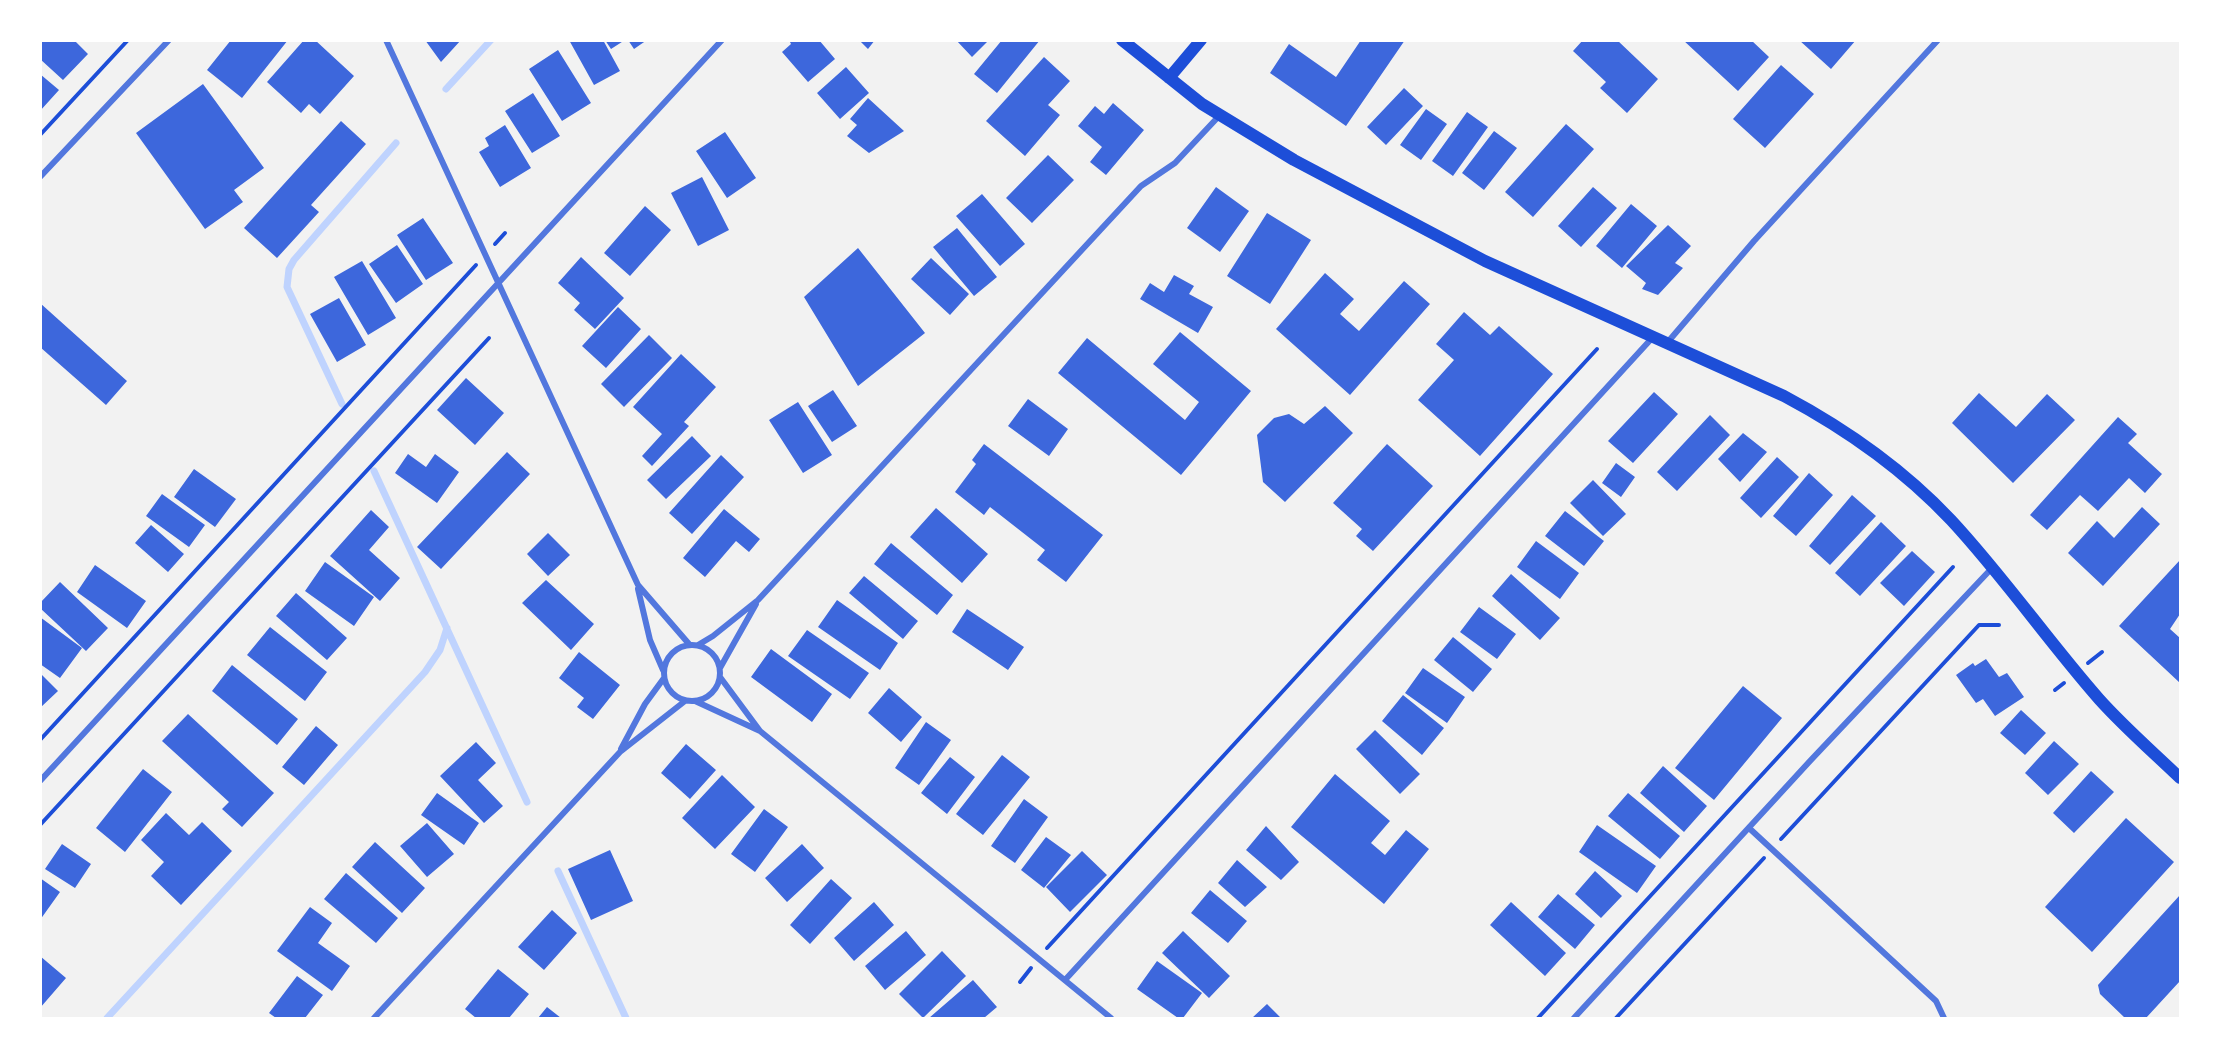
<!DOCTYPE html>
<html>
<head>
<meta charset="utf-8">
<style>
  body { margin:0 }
  #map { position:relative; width:2221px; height:1059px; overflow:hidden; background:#f2f2f2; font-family:Rubik,sans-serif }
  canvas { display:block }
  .frame { position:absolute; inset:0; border:42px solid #fff; pointer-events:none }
</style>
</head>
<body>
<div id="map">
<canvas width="2221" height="1059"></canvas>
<div class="frame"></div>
</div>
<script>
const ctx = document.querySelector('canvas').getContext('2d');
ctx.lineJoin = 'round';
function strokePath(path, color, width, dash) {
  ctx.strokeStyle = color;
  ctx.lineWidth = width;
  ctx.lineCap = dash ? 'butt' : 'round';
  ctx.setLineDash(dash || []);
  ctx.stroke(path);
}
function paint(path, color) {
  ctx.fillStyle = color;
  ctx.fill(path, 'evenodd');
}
strokePath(new Path2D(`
  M 446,89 L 491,40
  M 342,404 L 287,287 L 289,269 L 294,260 L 396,143
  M 374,471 L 527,802
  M 558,871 L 626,1018
  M 107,1018 L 425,672 L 440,650 L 447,628`), '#bfd3fe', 7);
paint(new Path2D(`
  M 40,40 L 74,40 L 88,54 L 63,80 L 40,59 Z
  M 231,40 L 288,40 L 242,98 L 207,70 Z
  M 304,40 L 315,40 L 354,76 L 320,114 L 309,104 L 301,113 L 267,82 Z
  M 425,40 L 461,40 L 441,62 Z
  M 569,40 L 603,40 L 620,71 L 594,85 Z
  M 605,40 L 625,40 L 611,49 Z
  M 628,40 L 647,40 L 634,49 Z
  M 789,40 L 819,40 L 835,59 L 808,82 L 782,52 L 791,44 Z
  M 859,40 L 875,40 L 868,49 Z
  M 956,40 L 989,40 L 972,57 Z
  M 1002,40 L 1040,40 L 997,93 L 974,74 Z
  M 1361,40 L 1405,40 L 1346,126 L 1270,73 L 1289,44 L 1336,77 Z
  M 1583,40 L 1617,40 L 1658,79 L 1627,113 L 1600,88 L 1606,82 L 1573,51 Z
  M 1683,40 L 1751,40 L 1769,57 L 1738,91 Z
  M 1799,40 L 1856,40 L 1831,69 Z
  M 558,50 L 591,103 L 562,121 L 529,69 Z
  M 1044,57 L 1070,81 L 1048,105 L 1060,115 L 1025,156 L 986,121 Z
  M 1781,65 L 1814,94 L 1765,148 L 1733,119 Z
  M 846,67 L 869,93 L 840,119 L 817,93 Z
  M 40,74 L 59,90 L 40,111 Z
  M 203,84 L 264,168 L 234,190 L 243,202 L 205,229 L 136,133 Z
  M 1404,88 L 1423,106 L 1386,145 L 1367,127 Z
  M 533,93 L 560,136 L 532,153 L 505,111 Z
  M 868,98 L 904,131 L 869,153 L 847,136 L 857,125 L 850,119 Z
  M 1113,103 L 1144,130 L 1106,175 L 1090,162 L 1102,147 L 1078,126 L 1095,106 L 1104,114 Z
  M 1426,109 L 1447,124 L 1421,160 L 1400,145 Z
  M 1467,112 L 1488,127 L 1453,176 L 1432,161 Z
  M 341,121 L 366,144 L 311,205 L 319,212 L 277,258 L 244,228 Z
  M 1566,124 L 1594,149 L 1533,217 L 1505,192 Z
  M 505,125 L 531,168 L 500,187 L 479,152 L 489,146 L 485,138 Z
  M 1494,131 L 1517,148 L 1484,190 L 1462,173 Z
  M 725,132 L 756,178 L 727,198 L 696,151 Z
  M 1048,155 L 1074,180 L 1032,223 L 1006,198 Z
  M 702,177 L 729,230 L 698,246 L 671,193 Z
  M 1216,187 L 1249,211 L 1220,252 L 1187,228 Z
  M 1593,187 L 1617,208 L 1581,247 L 1558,226 Z
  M 982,194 L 1025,244 L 1000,266 L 956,216 Z
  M 1631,204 L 1657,226 L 1622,268 L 1596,246 Z
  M 645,206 L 671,230 L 630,276 L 604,253 Z
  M 1267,213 L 1311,240 L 1270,304 L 1227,276 Z
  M 423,218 L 453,263 L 426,280 L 397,235 Z
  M 1668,225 L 1691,246 L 1675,263 L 1683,268 L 1658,295 L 1642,289 L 1646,283 L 1626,266 Z
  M 957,228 L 997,277 L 974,296 L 933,247 Z
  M 397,245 L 423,284 L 396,303 L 369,264 Z
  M 858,248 L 925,333 L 858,386 L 804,297 Z
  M 581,257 L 624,298 L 595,329 L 574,310 L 580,303 L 558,283 Z
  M 931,258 L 969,294 L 950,315 L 911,279 Z
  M 362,261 L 396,318 L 368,335 L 334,277 Z
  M 1325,273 L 1354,299 L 1340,314 L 1359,331 L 1404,281 L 1430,304 L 1350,395 L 1276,329 Z
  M 1174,275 L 1194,286 L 1189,294 L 1213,307 L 1198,333 L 1140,299 L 1150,283 L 1164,292 Z
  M 339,298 L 366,345 L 337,362 L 310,314 Z
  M 40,303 L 127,381 L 106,405 L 40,347 Z
  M 618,307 L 641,329 L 606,368 L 582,346 Z
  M 1464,312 L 1490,335 L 1499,326 L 1553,374 L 1480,456 L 1418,400 L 1454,360 L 1436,344 Z
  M 1180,332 L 1251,391 L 1181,475 L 1058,373 L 1087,338 L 1185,420 L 1199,402 L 1153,364 Z
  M 649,335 L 672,358 L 624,407 L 601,384 Z
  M 681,354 L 716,387 L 684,422 L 689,426 L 652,466 L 642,456 L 662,434 L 633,407 Z
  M 466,378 L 504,413 L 475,445 L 437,410 Z
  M 833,390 L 857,426 L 832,442 L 808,406 Z
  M 1654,392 L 1678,414 L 1633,463 L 1608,441 Z
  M 1979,393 L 2016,427 L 2047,394 L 2075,420 L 2013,483 L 1952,423 Z
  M 1028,399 L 1068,429 L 1049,456 L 1008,426 Z
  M 798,402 L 832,455 L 803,473 L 769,420 Z
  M 1325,406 L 1353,433 L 1285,502 L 1263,482 L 1257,435 L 1274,418 L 1289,414 L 1304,424 Z
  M 1710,415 L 1730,435 L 1677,491 L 1657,472 Z
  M 2118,417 L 2137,434 L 2128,443 L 2162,474 L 2145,493 L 2129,478 L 2098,511 L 2080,495 L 2047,530 L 2030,515 Z
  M 1743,433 L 1767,452 L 1740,482 L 1718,459 Z
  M 692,436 L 711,456 L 666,499 L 647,480 Z
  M 984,444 L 1103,535 L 1066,582 L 1037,560 L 1045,550 L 990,507 L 984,515 L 955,492 L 976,464 L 972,460 Z
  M 1387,444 L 1433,486 L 1373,551 L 1356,536 L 1362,529 L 1333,503 Z
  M 507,452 L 530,474 L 441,569 L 417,547 Z
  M 408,454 L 426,467 L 435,454 L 459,472 L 437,503 L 395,473 Z
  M 721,455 L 744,477 L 692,534 L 669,513 Z
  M 1777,457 L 1799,477 L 1761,518 L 1740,498 Z
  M 1616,463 L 1635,477 L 1621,497 L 1602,483 Z
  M 194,469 L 236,499 L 215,527 L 174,497 Z
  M 1809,473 L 1833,495 L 1796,536 L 1773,516 Z
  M 1593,480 L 1626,514 L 1603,536 L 1570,503 Z
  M 162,494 L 205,525 L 189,547 L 146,516 Z
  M 1852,495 L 1876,516 L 1830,565 L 1809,546 Z
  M 2142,507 L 2160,524 L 2103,586 L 2068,553 L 2097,521 L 2114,538 Z
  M 936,508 L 988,554 L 962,583 L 910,537 Z
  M 724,509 L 760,539 L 749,552 L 736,541 L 705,577 L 683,558 Z
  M 371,510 L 389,527 L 369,550 L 400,578 L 380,601 L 330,556 Z
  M 1565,511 L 1604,541 L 1584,566 L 1545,536 Z
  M 1881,522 L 1906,546 L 1860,596 L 1835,573 Z
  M 151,525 L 184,554 L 168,572 L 135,543 Z
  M 548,533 L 570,555 L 548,576 L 527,554 Z
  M 1536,541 L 1579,573 L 1560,599 L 1517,567 Z
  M 891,543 L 953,595 L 937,615 L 874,564 Z
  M 1912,551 L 1935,572 L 1904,606 L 1880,583 Z
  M 2180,560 L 2180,614 L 2170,629 L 2180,638 L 2180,683 L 2119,626 Z
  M 325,562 L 374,597 L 354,626 L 305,591 Z
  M 95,565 L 146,601 L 127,628 L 77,592 Z
  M 1511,574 L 1560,618 L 1540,640 L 1492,596 Z
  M 864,576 L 918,621 L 903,639 L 849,593 Z
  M 546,580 L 594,624 L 571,650 L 522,603 Z
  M 60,582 L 108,628 L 86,651 L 40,608 L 40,603 Z
  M 296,593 L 347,638 L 327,660 L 276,616 Z
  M 837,600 L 898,643 L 880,670 L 818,627 Z
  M 1479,607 L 1516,634 L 1497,659 L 1460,632 Z
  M 967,609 L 1024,647 L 1008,670 L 952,632 Z
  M 40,617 L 82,648 L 60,678 L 40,664 Z
  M 270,627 L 327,672 L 305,701 L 247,655 Z
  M 807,630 L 869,673 L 850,699 L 788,656 Z
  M 1453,637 L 1492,669 L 1473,692 L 1434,660 Z
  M 771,649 L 832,694 L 812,722 L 751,677 Z
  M 579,652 L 620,685 L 593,719 L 577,707 L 584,698 L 559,678 Z
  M 1986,659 L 1999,677 L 2007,673 L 2024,697 L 1995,716 L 1983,699 L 1976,703 L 1956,675 L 1973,663 L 1975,666 Z
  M 232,665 L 298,719 L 277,745 L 212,691 Z
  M 1423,668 L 1465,697 L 1447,723 L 1405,693 Z
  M 40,673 L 58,691 L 40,708 Z
  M 1743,686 L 1782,718 L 1714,800 L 1675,768 Z
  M 889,688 L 922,717 L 901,742 L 868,713 Z
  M 1403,695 L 1444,728 L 1422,755 L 1382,721 Z
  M 2021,710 L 2046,733 L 2025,755 L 2000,733 Z
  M 188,714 L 274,793 L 242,827 L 222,809 L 229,802 L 162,741 Z
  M 926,722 L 951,740 L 919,785 L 895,768 Z
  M 316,726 L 338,745 L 304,785 L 282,767 Z
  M 1375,730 L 1420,774 L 1400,794 L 1356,749 Z
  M 2054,741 L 2079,764 L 2048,795 L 2025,773 Z
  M 476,742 L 496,763 L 478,780 L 503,806 L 484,823 L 440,776 Z
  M 686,744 L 716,770 L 690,799 L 661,773 Z
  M 1002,755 L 1030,777 L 983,835 L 956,814 Z
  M 950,757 L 975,777 L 947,814 L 921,793 Z
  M 1663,766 L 1707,806 L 1684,832 L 1640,793 Z
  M 143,769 L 172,792 L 125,852 L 96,828 Z
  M 2091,771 L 2114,792 L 2074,833 L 2053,813 Z
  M 1335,774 L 1390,821 L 1371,843 L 1385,855 L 1406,830 L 1429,849 L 1384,904 L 1291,827 Z
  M 722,775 L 755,807 L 715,849 L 682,818 Z
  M 437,793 L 479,823 L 464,845 L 421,815 Z
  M 1628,793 L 1680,836 L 1660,859 L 1608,816 Z
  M 1024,799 L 1048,817 L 1015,863 L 991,846 Z
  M 764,809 L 788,827 L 755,872 L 731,854 Z
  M 166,813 L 189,835 L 202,822 L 232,851 L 181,905 L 151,876 L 164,862 L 141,840 Z
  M 2126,818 L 2174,862 L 2092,952 L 2045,907 Z
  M 427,823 L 454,854 L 427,877 L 400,846 Z
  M 1597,825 L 1656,866 L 1637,893 L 1579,852 Z
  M 1266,826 L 1299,862 L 1281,880 L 1246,850 Z
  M 1046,837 L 1071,855 L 1044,888 L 1021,870 Z
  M 375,842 L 425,888 L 402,913 L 352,867 Z
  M 62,844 L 91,864 L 75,888 L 45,869 Z
  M 802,844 L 824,868 L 787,902 L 765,878 Z
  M 610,850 L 633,901 L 591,920 L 568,869 Z
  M 1082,851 L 1107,875 L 1070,912 L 1046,887 Z
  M 1237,860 L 1267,887 L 1245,907 L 1218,883 Z
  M 1595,871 L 1622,896 L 1601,918 L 1575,894 Z
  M 346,873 L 398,918 L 376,943 L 324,899 Z
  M 40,878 L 60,892 L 40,920 Z
  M 831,879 L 852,898 L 810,944 L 790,925 Z
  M 1210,890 L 1247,921 L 1228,943 L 1191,913 Z
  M 1558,894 L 1595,925 L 1575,949 L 1538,917 Z
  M 2180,895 L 2180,981 L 2146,1018 L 2125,1018 L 2100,994 L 2098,985 Z
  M 874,902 L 894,925 L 854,961 L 834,938 Z
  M 1511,902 L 1566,953 L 1545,976 L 1490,925 Z
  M 310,907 L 332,923 L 318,943 L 350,966 L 332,991 L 277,951 Z
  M 552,910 L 577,933 L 544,970 L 518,947 Z
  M 906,931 L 926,955 L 885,990 L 865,966 Z
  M 1183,931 L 1230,976 L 1209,998 L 1162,953 Z
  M 942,951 L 966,976 L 923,1018 L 899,994 Z
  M 40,956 L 66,978 L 40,1008 Z
  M 1157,961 L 1202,993 L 1183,1018 L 1178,1018 L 1137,989 Z
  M 498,969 L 529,994 L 509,1018 L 476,1018 L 465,1009 Z
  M 297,976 L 323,995 L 305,1018 L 276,1018 L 269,1013 Z
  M 973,980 L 997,1007 L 984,1018 L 929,1018 Z
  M 1267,1004 L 1281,1018 L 1252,1018 Z
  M 547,1007 L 561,1018 L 538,1018 Z`), '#3d67dc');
strokePath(new Path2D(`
  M 40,135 L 128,40
  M 495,244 L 505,233
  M 2088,663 L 2102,652
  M 2055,690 L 2064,683
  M 40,740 L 476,265
  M 40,825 L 489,338
  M 1781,839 L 1979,625 L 1999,625
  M 1047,948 L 1597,349
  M 1020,982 L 1031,968
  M 1538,1018 L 1953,567
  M 1616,1018 L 1764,858`), '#1d4ed8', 4);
strokePath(new Path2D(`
  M 386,40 L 638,585 L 689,644
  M 40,177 L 169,40
  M 1667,343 L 1754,241 L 1938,40
  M 638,589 L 650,640 L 663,670
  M664 673a28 28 0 1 1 56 0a28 28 0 1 1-56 0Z
  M 698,645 L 713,636 L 758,600 L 1141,186 L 1175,163 L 1219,116
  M 720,668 L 756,604
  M 720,677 L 760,731
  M 695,701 L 760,731 L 1111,1018
  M 621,749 L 645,704 L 664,678
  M 40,781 L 722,40
  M 1749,828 L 1936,1001 L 1944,1018
  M 1065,980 L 1653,337
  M 374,1018 L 620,752 L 685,701
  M 1574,1018 L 1810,761 L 1992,568`), '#5277de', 6);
strokePath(new Path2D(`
  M 1122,40 L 1202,104 L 1294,160 L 1485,261 L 1784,396 C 1846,429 1903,469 1951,520 C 2004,577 2048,641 2099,699 C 2124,727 2153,752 2180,778
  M 1169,78 L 1201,40`), '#1d4ed8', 12);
</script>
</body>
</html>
